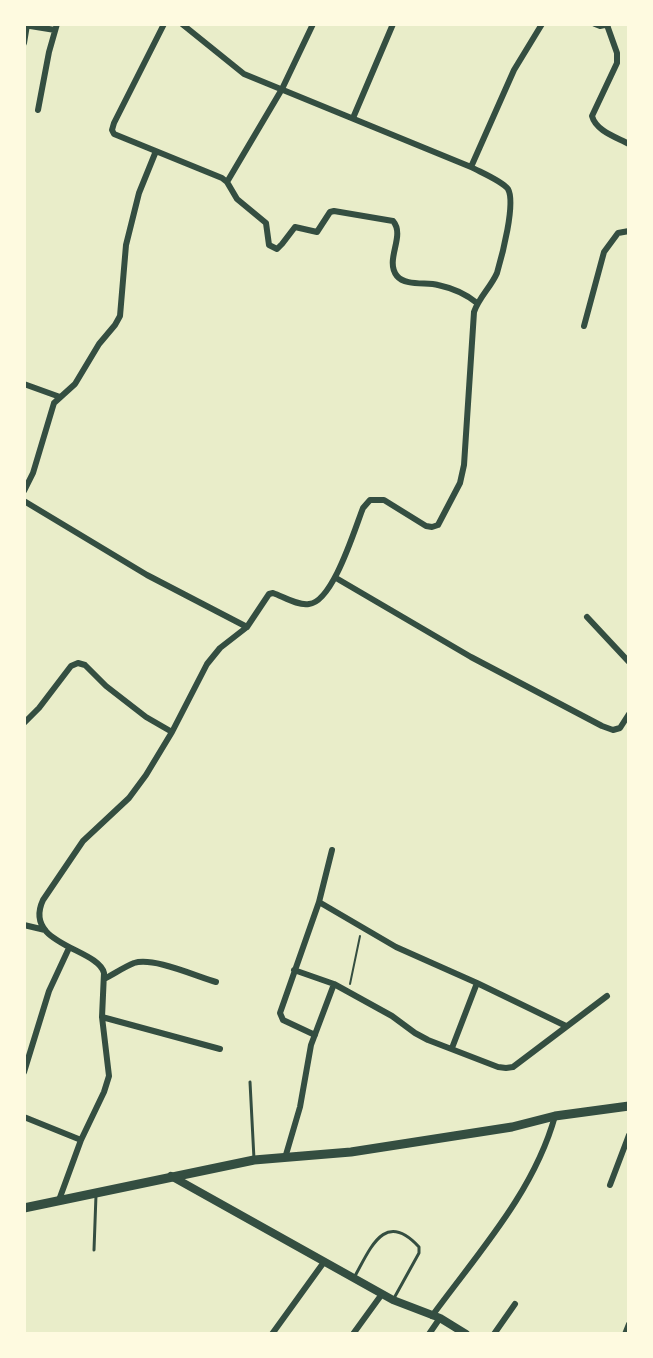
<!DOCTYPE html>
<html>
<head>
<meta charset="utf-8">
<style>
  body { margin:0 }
  #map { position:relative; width:653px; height:1358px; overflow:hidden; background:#e9edc9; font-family:Merriweather,serif }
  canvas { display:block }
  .frame { position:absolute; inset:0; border:26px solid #fefae0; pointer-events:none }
</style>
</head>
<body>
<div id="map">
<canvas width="653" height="1358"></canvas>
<div class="frame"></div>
</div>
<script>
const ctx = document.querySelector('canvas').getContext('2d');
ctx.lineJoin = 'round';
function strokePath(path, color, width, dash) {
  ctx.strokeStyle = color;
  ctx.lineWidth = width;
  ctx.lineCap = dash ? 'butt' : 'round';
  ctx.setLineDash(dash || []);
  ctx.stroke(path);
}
strokePath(new Path2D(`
  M 350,984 L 360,936`), '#344e41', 2);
strokePath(new Path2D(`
  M 250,1082 L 254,1159
  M 94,1250 L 96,1195
  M 355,1276 C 371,1247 385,1210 419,1247 L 419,1253 L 393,1300`), '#344e41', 3);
strokePath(new Path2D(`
  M 164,24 L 114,123 L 112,130 L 114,134 L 222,178 L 227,182 L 237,199 L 266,223 L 269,245 L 277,249 L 282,244 L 295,227 L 317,232 L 330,212 L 334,211 L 393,221 C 406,236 384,260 397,276 C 405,286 427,282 438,285 C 452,288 466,294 477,303
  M 595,24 L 600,26 L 609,24
  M 24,25 L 55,30
  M 607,25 L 617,53 L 617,63 L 592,116 C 596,131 616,137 629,144
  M 24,43 L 27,25
  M 38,110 L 49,52 L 57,24
  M 353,118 L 393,24
  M 471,167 L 514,70 L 542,24
  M 227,182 L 282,89 L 313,24
  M 584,326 L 604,252 L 618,233 L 629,231
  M 24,384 L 60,397
  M 24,491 L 33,473 L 54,403 L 75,384 L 99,344 L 115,325 L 120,316 L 126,245 L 139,193 L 156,151
  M 24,501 L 147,575 L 247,627
  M 336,578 L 471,657 L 602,726 L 613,730 L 620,728 L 629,714
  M 587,617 L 629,662
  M 24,723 L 39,708 L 71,666 L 78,663 L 85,665 L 106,686 L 146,717 L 172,732
  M 319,902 L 396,947 L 477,983 L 566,1026
  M 24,925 L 45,930
  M 294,970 L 334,984 L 392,1016 L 415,1033 L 428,1040 L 498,1067 L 506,1068 L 513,1067 L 607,996
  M 104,979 C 114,974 124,967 134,963 C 154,957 195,976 216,982
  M 102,1017 L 220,1049
  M 315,1035 L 283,1020 L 280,1013 L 319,902 L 332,850
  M 452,1048 L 477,983
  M 24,1072 L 49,991 L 69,948
  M 24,1117 L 81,1140
  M 285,1158 L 300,1107 L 311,1045 L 334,984
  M 610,1185 L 629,1135
  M 59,1200 L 81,1140 L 104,1092 L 109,1076 L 102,1017 L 104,973 C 98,948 22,945 43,900 L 83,841 L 129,798 L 146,775 L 172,732 L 207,664 L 220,648 L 247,627 L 269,594 L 273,593 C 284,597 298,606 309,604 C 333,602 355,528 363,508 L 370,500 L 384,500 L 426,526 L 432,527 L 438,525 L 460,483 L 464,465 L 474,312 C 479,297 491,287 497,273 C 502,256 516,203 508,189 C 502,181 480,172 471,167 L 244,74 L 182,24
  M 432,1316 C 478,1253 534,1192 555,1116
  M 272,1334 L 324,1262
  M 353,1334 L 382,1294
  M 429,1334 L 440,1318
  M 494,1334 L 515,1304
  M 625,1334 L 629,1324`), '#344e41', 6);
strokePath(new Path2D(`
  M 171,1176 L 393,1300 L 440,1318 L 466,1334`), '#344e41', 8);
strokePath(new Path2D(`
  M 24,1208 L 254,1160 L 351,1152 L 512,1127 L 555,1116 L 629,1106`), '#344e41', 9);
</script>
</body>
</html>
